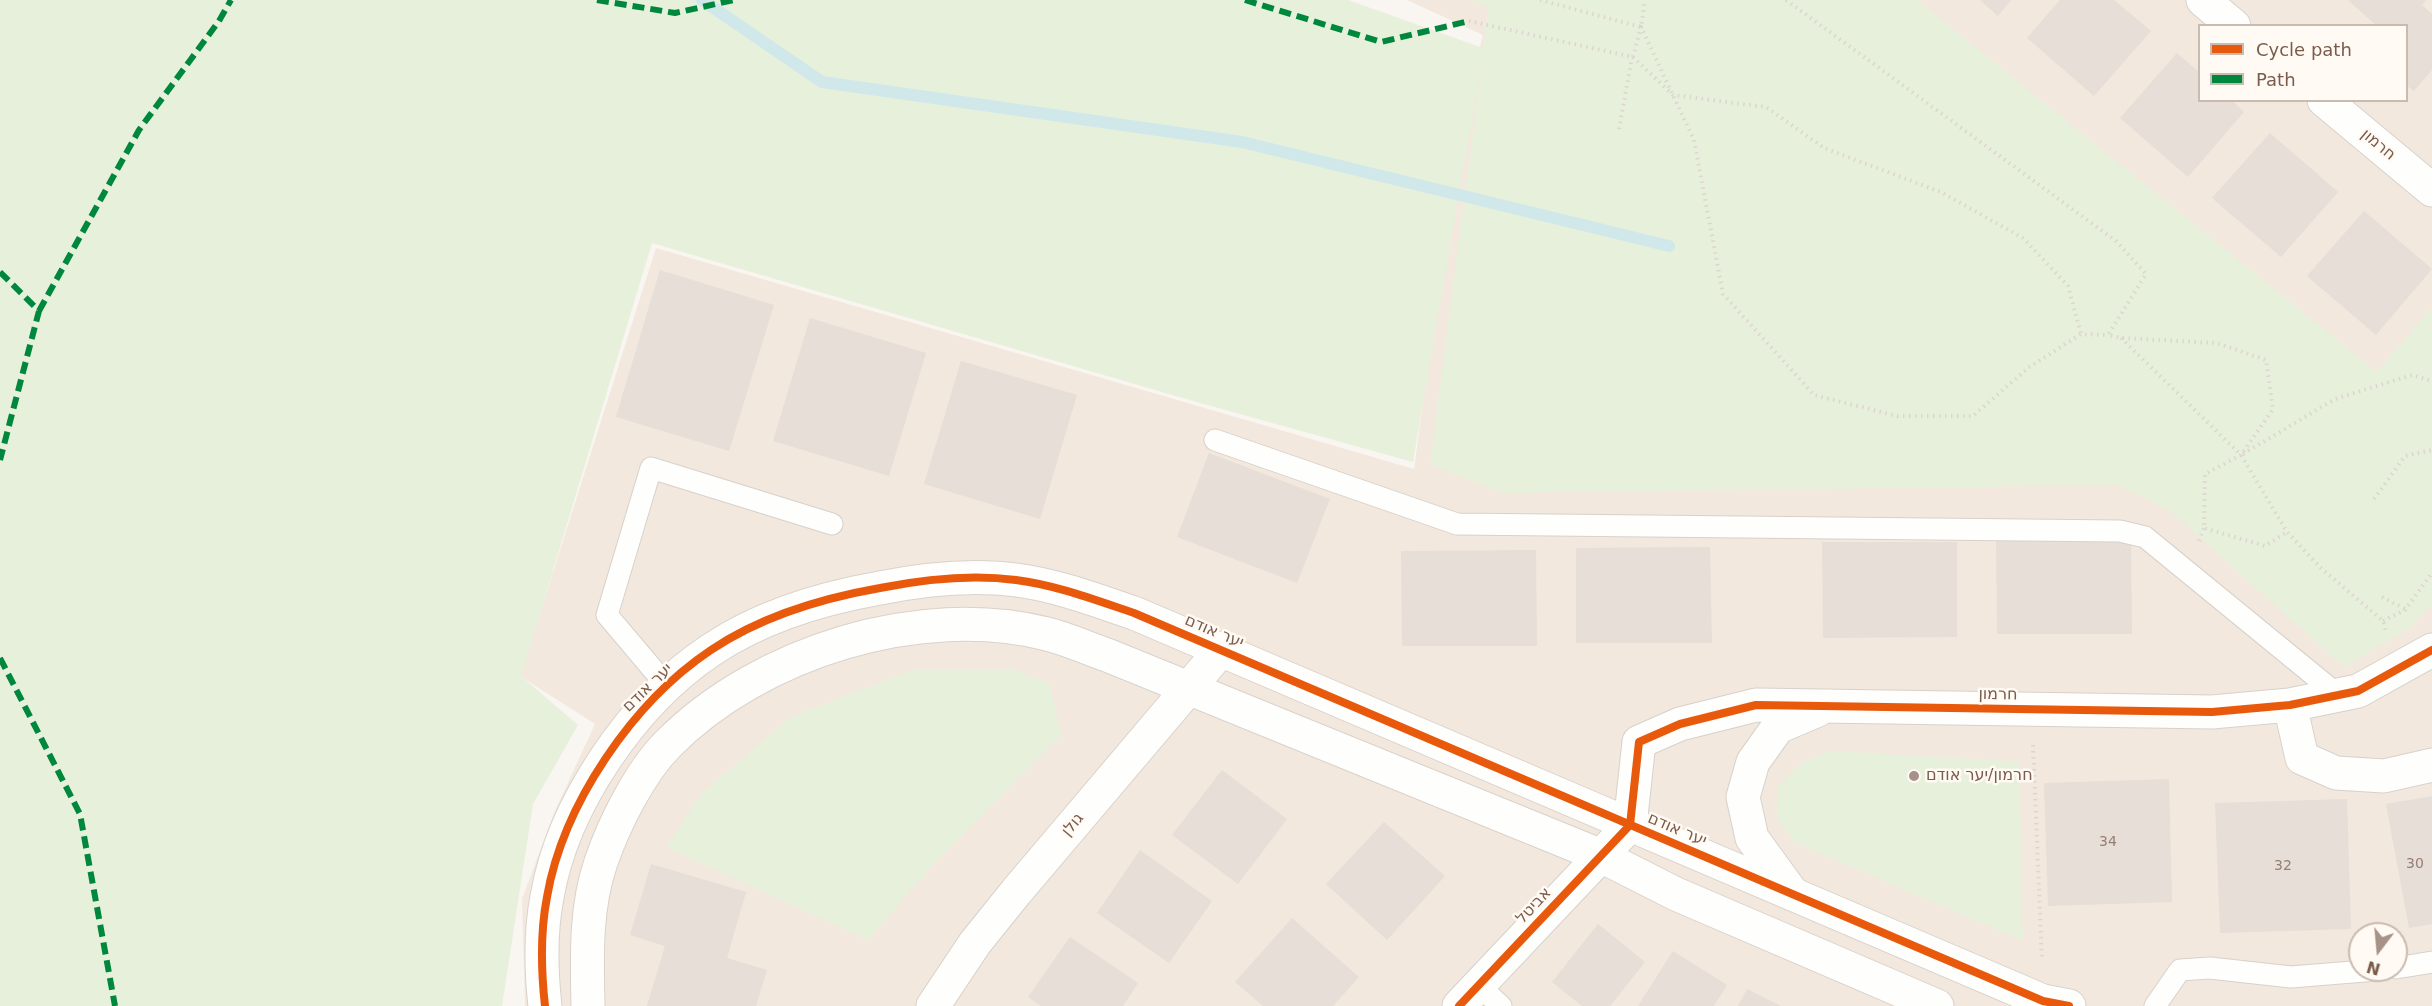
<!DOCTYPE html>
<html>
<head>
<meta charset="utf-8">
<style>
  body { margin:0 }
  #map { position:relative; width:2432px; height:1006px; overflow:hidden; background:#f9f5f0; font-family:"DejaVu Sans",sans-serif }
  canvas { display:block }
  .legend { position:absolute; left:2198px; top:24px; width:210px; height:78px; box-sizing:border-box; background:#fffaf3; border:2px solid #cabbb1; margin:0; padding:8px 10px; list-style:none; font-size:18px; color:#7a5c4d }
  .legend li { display:flex; align-items:center; gap:12px; height:30px }
  .legend b { width:30px; border:2px solid #cabbb1 }
  .north { position:absolute; left:2348px; top:922px; width:60px; height:60px; box-sizing:border-box; background:#fffaf3; border:2px solid #cabbb1; border-radius:50%; rotate:196deg; font-size:16px; font-weight:700; line-height:24px; text-align:center; color:#7a5c4d }
  .north::after { content:''; display:block; margin:auto; width:21px; height:27px; background:#a69286; clip-path:polygon(50% 0,100% 100%,50% 72%,0 100%) }
</style>
</head>
<body>
<div id="map">
<canvas width="2432" height="1006"></canvas>
<ul class="legend">
<li><b style="height:8px;background:#e8590c"></b>Cycle path</li>
<li><b style="height:8px;background:#00873e"></b>Path</li>
</ul>
<div class="north">N</div>
</div>
<script>
const ctx = document.querySelector('canvas').getContext('2d');
ctx.lineJoin = 'round';
function paint(path, color) {
  ctx.fillStyle = color;
  ctx.fill(path, 'evenodd');
}
function strokePath(path, color, width, dash) {
  ctx.strokeStyle = color;
  ctx.lineWidth = width;
  ctx.lineCap = dash ? 'butt' : 'round';
  ctx.setLineDash(dash || []);
  ctx.stroke(path);
}
function label(font, color, halo, rows, align = 'center') {
  ctx.font = font + ' "DejaVu Sans",Heebo,sans-serif';
  ctx.lineWidth = 5;
  ctx.setLineDash([]);
  ctx.textBaseline = 'middle';
  ctx.strokeStyle = halo;
  ctx.fillStyle = color;
  for (const [text, x, y, turn = 0] of rows) {
    ctx.save();
    ctx.translate(x, y);
    ctx.rotate((+turn || 0) * Math.PI / 180);
    ctx.textAlign = isNaN(turn) ? turn : align;
    if (halo) ctx.strokeText(text, 0, 0);
    ctx.fillText(text, 0, 0);
    ctx.restore();
  }
}
paint(new Path2D(`
  M 1407,0 L 2432,0 L 2432,1006 L 525,1006 L 522,899 L 554,813 L 595,724 L 520,676 L 656,248 L 1414,469 L 1462,117 L 1483,35 ZM 2200,26 L 2406,26 L 2406,100 L 2200,100 ZM 2360,934 L 2396,934 L 2396,970 L 2360,970 Z`), '#f2e8de');
paint(new Path2D(`
  M 0,0 L 1348,0 L 1483,48 L 1489,6 L 1470,0 L 1917,0 L 2377,372 L 2432,307 L 2432,604 L 2409,628 L 2344,667 L 2169,510 L 2119,485 L 1502,493 L 1430,464 L 1483,54 L 1413,462 L 1179,397 L 652,243 L 521,676 L 578,725 L 533,804 L 502,1006 L 0,1006 Z
  M 1014,669 L 1050,684 L 1061,735 L 932,866 L 868,940 L 666,847 L 701,794 L 792,716 L 914,670 Z
  M 1830,751 L 2019,761 L 2023,941 L 1794,842 L 1777,818 L 1778,787 L 1799,764 Z`), '#e7f0db');
strokePath(new Path2D(`
  M 702,0 L 822,82 L 1242,142 L 1669,246`), '#d0e8ea', 12);
paint(new Path2D(`
  M 1980,0 L 2011,0 L 1998,16 Z
  M 2060,0 L 2114,0 L 2151,31 L 2094,96 L 2027,38 Z
  M 2348,0 L 2426,0 L 2422,5 L 2432,14 L 2432,70 L 2414,91 L 2406,85 L 2406,26 L 2377,26 Z
  M 2177,53 L 2200,73 L 2200,100 L 2232,100 L 2244,112 L 2188,177 L 2120,118 Z
  M 2270,133 L 2338,192 L 2281,257 L 2212,198 Z
  M 2364,211 L 2432,269 L 2376,335 L 2307,276 Z
  M 660,270 L 774,305 L 729,451 L 616,417 Z
  M 810,318 L 926,353 L 889,476 L 773,441 Z
  M 961,361 L 1077,395 L 1040,519 L 924,484 Z
  M 1209,453 L 1330,499 L 1297,583 L 1177,537 Z
  M 1996,538 L 2131,538 L 2132,634 L 1997,634 Z
  M 1822,542 L 1957,542 L 1957,637 L 1823,638 Z
  M 1710,547 L 1712,643 L 1576,643 L 1576,548 Z
  M 1536,550 L 1537,646 L 1402,646 L 1401,551 Z
  M 1222,770 L 1287,819 L 1238,884 L 1172,835 Z
  M 2169,779 L 2172,902 L 2048,906 L 2044,783 Z
  M 2432,796 L 2432,924 L 2409,928 L 2386,804 Z
  M 2347,799 L 2351,929 L 2220,933 L 2215,803 Z
  M 1384,822 L 1445,876 L 1387,940 L 1326,884 Z
  M 1140,850 L 1212,901 L 1169,963 L 1097,913 Z
  M 651,864 L 746,892 L 727,958 L 767,970 L 756,1006 L 647,1006 L 665,946 L 630,935 Z
  M 1292,918 L 1359,977 L 1333,1006 L 1263,1006 L 1235,982 Z
  M 1598,924 L 1645,962 L 1610,1006 L 1582,1006 L 1552,982 Z
  M 1070,937 L 1138,983 L 1123,1006 L 1041,1006 L 1028,997 Z
  M 1673,951 L 1727,985 L 1714,1006 L 1638,1006 Z
  M 1747,989 L 1781,1006 L 1738,1006 Z`), '#e6ded7');
const lane = new Path2D(`
  M 1215,440 L 1457,524 L 2120,531 L 2145,537 L 2338,695
  M 667,686 L 607,615 L 651,468 L 832,524
  M 2396,968 L 2432,962
  M 1479,986 L 1501,1006
  M 2155,1006 L 2180,970 L 2210,968 L 2291,977 L 2377,970`);
const street = new Path2D(`
  M 2203,0 L 2234,26
  M 2324,100 L 2432,190
  M 2290,705 L 2302,758 L 2336,773 L 2384,776 L 2432,765
  M 1792,893 L 1752,838 L 1743,797 L 1753,762 L 1778,727 L 1818,710
  M 933,1006 L 975,943 L 1016,892 L 1221,650
  M 1459,1006 L 1630,825 L 1639,742 L 1680,724 L 1756,705 L 2212,712 L 2290,705 L 2358,691 L 2432,650`);
const secondary = new Path2D(`
  M 545,1006 C 541,970 540,933 547,897 C 563,804 633,702 711,650 C 760,617 823,598 880,588 C 925,579 971,574 1016,580 C 1056,585 1095,600 1134,613 L 2043,1001 L 2069,1006
  M 588,1006 C 587,958 585,908 601,862 C 614,824 640,772 668,744 C 759,652 920,602 1047,634 C 1067,639 1087,648 1107,655 L 1599,855 L 1676,894 L 1937,1006`);
strokePath(lane, '#d7d1cb', 23);
strokePath(street, '#d7d1cb', 35);
strokePath(secondary, '#d9d2cb', 35);
strokePath(new Path2D(`
  M 1540,0 L 1641,27 L 1645,0
  M 1786,0 L 2116,241 L 2146,274 L 2108,335 L 2121,338 L 2217,343 L 2266,360 L 2273,409 L 2241,455 L 2205,474 L 2204,528 L 2265,546 L 2287,532
  M 1469,21 L 1633,57 L 1641,27 L 1694,140 L 1723,294 L 1814,395 L 1897,416 L 1973,416 L 2028,368 L 2081,334 L 2108,335
  M 1633,57 L 1673,95 L 1766,107 L 1824,148 L 1941,192 L 2023,238 L 2068,286 L 2081,334
  M 1619,129 L 1632,58
  M 2121,338 L 2241,455 L 2287,532 L 2322,569 L 2383,621 L 2386,632
  M 2243,454 L 2335,399 L 2412,375 L 2432,381
  M 2374,499 L 2405,456 L 2432,450
  M 2199,541 L 2204,528
  M 2382,597 L 2405,609
  M 2383,621 L 2405,610 L 2432,573
  M 2033,745 L 2042,960`), '#dcd5d0', 4, [1.5, 4.5]);
strokePath(lane, '#fefefd', 21);
strokePath(street, '#fefefd', 33);
strokePath(secondary, '#fefefd', 33);
strokePath(new Path2D(`
  M 597,0 L 675,13 L 734,0
  M 1245,0 L 1381,42 L 1469,21
  M 0,272 L 39,311 L 0,460
  M 39,311 L 139,130 L 219,21 L 231,0
  M 0,658 L 80,814 L 115,1006`), '#00873e', 6, [12, 6]);
strokePath(new Path2D(`
  M 545,1006 C 541,970 540,933 547,897 C 563,804 633,702 711,650 C 760,617 823,598 880,588 C 925,579 971,574 1016,580 C 1056,585 1095,600 1134,613 L 2043,1001 L 2069,1006
  M 1459,1006 L 1630,825 L 1639,742 L 1680,724 L 1756,705 L 2212,712 L 2290,705 L 2358,691 L 2432,650`), '#e8590c', 8);
for (const [x, y, r, color] of [
  [1914,776,6,"#a69286"]
]) {
  const dot = new Path2D();
  dot.arc(x, y, r, 0, 2 * Math.PI);
  ctx.fillStyle = color;
  ctx.fill(dot);
  strokePath(dot, '#fffaf3', 2);
}
label('14px', '#977e72', null, [
  ["34",2108,842],
  ["30",2415,864],
  ["32",2283,866]
]);
label('16px', '#7a5c4d', '#fffaf3', [
  ["חרמון",2378,145,40],
  ["יער אודם",1214,632,23],
  ["יער אודם",648,688,-44],
  ["חרמון",1998,695,1],
  ["גולן",1073,825,-50],
  ["יער אודם",1677,830,23],
  ["אביטל",1534,906,-47]
]);
label('16px', '#7a5c4d', '#fffaf3', [
  ["חרמון/יער אודם",1926,776]
], 'left');
</script>
</body>
</html>
